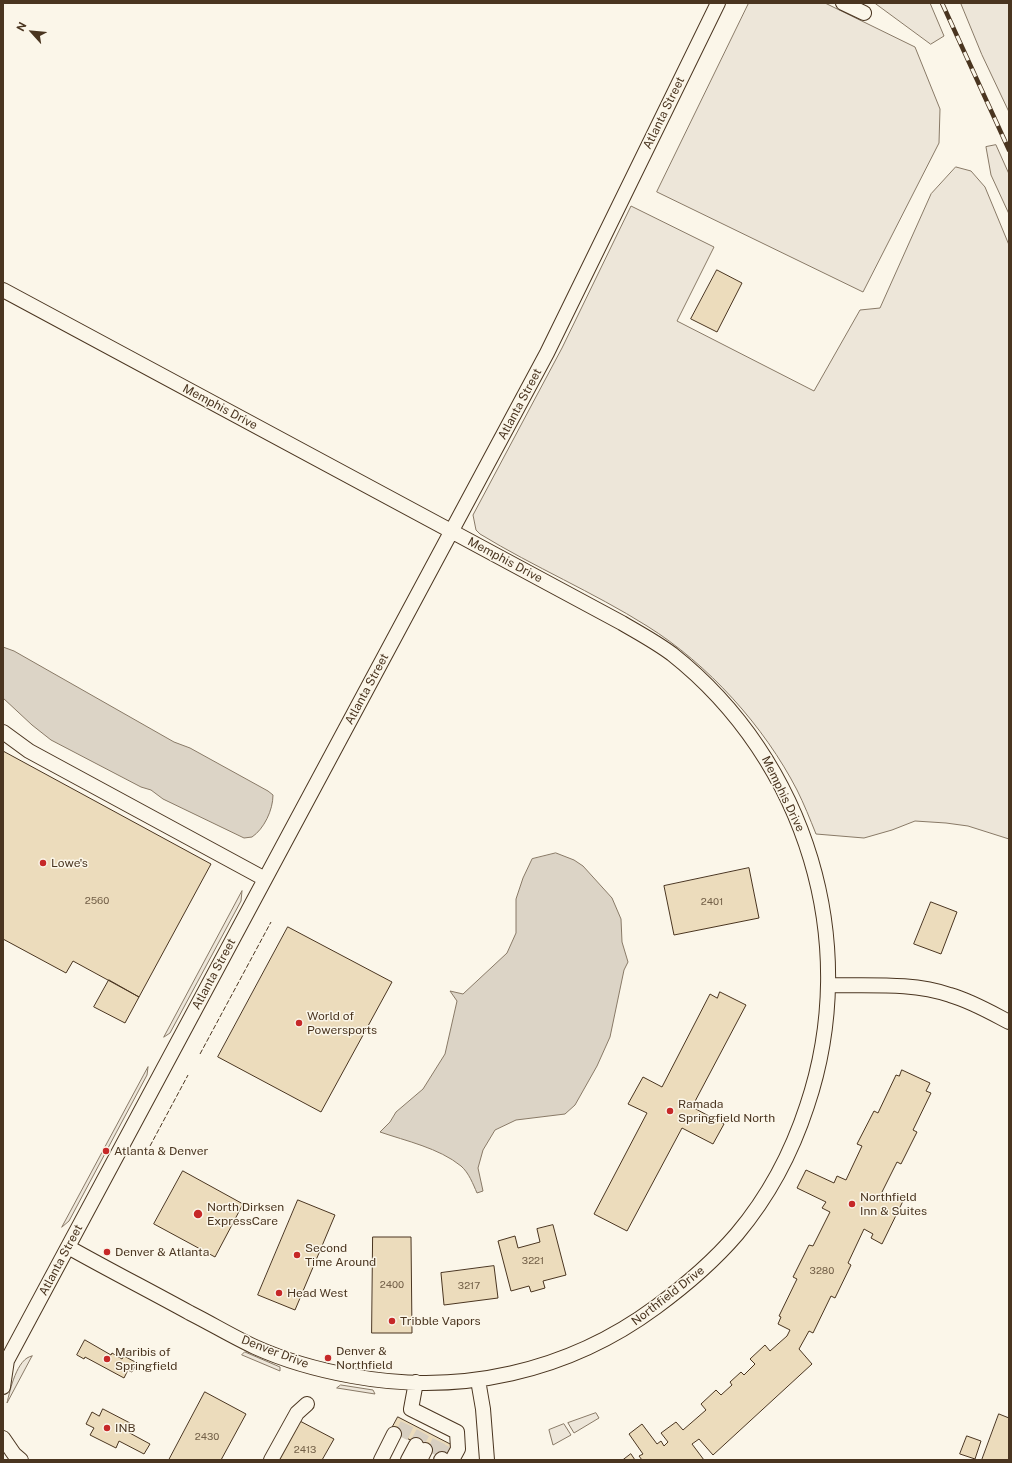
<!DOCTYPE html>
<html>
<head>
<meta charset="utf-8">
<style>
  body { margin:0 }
  #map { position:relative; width:1012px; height:1463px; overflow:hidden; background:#fbf6e9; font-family:"Public Sans",sans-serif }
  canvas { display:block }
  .frame { position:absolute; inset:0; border:4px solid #4a3520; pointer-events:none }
  .north { position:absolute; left:12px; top:12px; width:40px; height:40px; -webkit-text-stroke:3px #fbf6e9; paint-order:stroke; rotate:297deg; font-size:11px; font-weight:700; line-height:16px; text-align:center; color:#4a3520 }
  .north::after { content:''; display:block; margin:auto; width:14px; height:18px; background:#4a3520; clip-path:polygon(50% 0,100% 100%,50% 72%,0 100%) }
</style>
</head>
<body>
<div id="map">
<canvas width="1012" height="1463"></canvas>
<div class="frame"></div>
<div class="north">N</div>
</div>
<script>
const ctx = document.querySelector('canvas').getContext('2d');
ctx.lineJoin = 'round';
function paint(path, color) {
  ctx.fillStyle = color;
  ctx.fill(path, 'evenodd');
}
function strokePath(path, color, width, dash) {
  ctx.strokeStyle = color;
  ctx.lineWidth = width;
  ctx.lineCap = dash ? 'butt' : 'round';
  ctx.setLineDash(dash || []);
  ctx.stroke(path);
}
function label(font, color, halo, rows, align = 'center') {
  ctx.font = font + ' "Public Sans",sans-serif';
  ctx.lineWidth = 3;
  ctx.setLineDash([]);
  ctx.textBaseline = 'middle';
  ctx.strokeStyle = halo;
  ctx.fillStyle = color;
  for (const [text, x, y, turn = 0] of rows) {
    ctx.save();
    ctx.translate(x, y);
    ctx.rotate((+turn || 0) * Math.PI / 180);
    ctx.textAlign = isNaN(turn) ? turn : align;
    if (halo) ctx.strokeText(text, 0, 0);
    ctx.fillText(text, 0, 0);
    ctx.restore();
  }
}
const green = new Path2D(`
  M 749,3 L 825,3 L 915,47 L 940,109 L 939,143 L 863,292 L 657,192 Z
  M 875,3 L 930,3 L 944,36 L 931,44 Z
  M 961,3 L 1009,3 L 1009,112 L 982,55 Z
  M 996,145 L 1009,174 L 1009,214 L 991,175 L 986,147 Z
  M 956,167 L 971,171 L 985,187 L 1009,245 L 1009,839 L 968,826 L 946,823 L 915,821 L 892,830 L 864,838 L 816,834 C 810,819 804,804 797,790 C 764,726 708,664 647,626 C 593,592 534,567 480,534 L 476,530 L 473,515 L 562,348 L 631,206 L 714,247 L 677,321 L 814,391 L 860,310 L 880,308 L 931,194 Z
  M 242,891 L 241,901 L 170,1033 L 164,1037 Z
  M 148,1067 L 147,1075 L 69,1221 L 62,1227 Z
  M 245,1352 L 280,1367 L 280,1371 L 242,1355 Z
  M 32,1356 L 7,1403 C 10,1390 17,1358 32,1356 Z
  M 341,1385 L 373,1390 L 375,1394 L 337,1388 Z
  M 596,1413 L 599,1418 L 574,1433 L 568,1423 Z
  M 564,1424 L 571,1435 L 553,1445 L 549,1430 Z`);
paint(green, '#ede6d9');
strokePath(green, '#887966', 1);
const water = new Path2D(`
  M 3,647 L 14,651 L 174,742 L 190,748 L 268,791 L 273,795 C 273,810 264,829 252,837 L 244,838 L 163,799 L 151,790 L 141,787 L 51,740 L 32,725 L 3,698 Z
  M 556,853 L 574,860 L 583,866 L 612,898 L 621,919 L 622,942 L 628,962 L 624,970 L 610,1037 L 597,1066 L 575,1105 L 565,1114 L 516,1120 L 495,1130 L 483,1150 L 478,1168 L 483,1191 L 477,1193 C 473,1184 469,1173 461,1166 C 439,1148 406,1141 380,1132 L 390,1122 L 396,1112 L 423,1089 L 445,1054 L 457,1001 L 450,991 L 463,994 L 507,953 L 516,933 L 516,899 L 523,878 L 532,859 Z`);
paint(water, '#dcd4c6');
strokePath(water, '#887966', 1);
const building = new Path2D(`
  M 717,270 L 742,283 L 717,332 L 691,319 Z
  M 3,751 L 211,864 L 139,997 L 73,961 L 66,973 L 3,939 Z
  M 749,868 L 759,918 L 674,935 L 664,886 Z
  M 931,902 L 957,912 L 941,954 L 914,944 Z
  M 288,927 L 392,982 L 321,1112 L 218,1057 Z
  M 109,980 L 139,997 L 125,1023 L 94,1007 Z
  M 720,992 L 746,1005 L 692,1107 L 724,1124 L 713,1144 L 682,1128 L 627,1231 L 594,1214 L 647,1113 L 628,1104 L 643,1077 L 662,1087 L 710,994 L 717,998 Z
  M 902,1070 L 930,1083 L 926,1091 L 931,1093 L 913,1130 L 917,1132 L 901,1164 L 897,1162 L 880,1196 L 890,1201 L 893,1196 L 903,1201 L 882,1244 L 871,1238 L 873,1234 L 864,1229 L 848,1263 L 851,1265 L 835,1298 L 831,1296 L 813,1333 L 809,1331 L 799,1349 L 812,1364 L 713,1455 L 699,1439 L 692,1444 L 704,1460 L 642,1460 L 639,1456 L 643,1454 L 629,1434 L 642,1424 L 657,1444 L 661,1441 L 664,1446 L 668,1442 L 661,1433 L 676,1422 L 683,1430 L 706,1410 L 701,1404 L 716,1390 L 721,1395 L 732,1385 L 730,1382 L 741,1372 L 744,1375 L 755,1364 L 750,1359 L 765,1345 L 770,1351 L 787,1336 L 790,1330 L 778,1324 L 781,1317 L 779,1316 L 797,1279 L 793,1277 L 809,1245 L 813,1246 L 830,1212 L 822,1208 L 826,1202 L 797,1188 L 806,1170 L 834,1183 L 837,1176 L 846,1180 L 862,1146 L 857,1144 L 874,1111 L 878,1113 L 896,1075 L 899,1076 Z
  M 183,1171 L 243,1204 L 215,1257 L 154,1224 Z
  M 298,1200 L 335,1215 L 295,1310 L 258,1295 Z
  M 553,1225 L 566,1275 L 543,1281 L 545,1288 L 531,1292 L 529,1286 L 511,1291 L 498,1241 L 515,1236 L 518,1248 L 540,1242 L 537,1229 Z
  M 373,1237 L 411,1237 L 412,1333 L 372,1333 Z
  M 494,1266 L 498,1298 L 444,1305 L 441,1273 Z
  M 85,1340 L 111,1355 L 112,1353 L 122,1359 L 124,1356 L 137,1363 L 132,1372 L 128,1370 L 124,1378 L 85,1357 L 84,1359 L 77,1355 Z
  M 205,1392 L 246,1414 L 221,1460 L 169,1460 Z
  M 103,1409 L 130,1423 L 126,1431 L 150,1444 L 144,1454 L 119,1441 L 116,1448 L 90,1435 L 94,1428 L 86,1424 L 92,1412 L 99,1416 Z
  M 999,1414 L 1009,1418 L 1009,1460 L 982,1460 Z
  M 398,1417 L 454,1446 L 447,1459 L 391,1430 Z
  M 298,1420 L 334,1439 L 322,1460 L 276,1460 Z
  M 967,1436 L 981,1441 L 975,1459 L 960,1454 Z
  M 631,1454 L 635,1460 L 623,1460 Z`);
paint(building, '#ecdcbc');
strokePath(building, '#4a3520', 1);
strokePath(new Path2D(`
  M 401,1437 L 409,1420
  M 416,1445 L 425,1429
  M 433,1454 L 441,1437
  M 442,1459 L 450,1442`), '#d8cfc1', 14, [14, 7]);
const minor = new Path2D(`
  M 843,3 L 864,13
  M 3,290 L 622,623 C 639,633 656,642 672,654 C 807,761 862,943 807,1106 C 792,1152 768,1197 737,1234 C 713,1262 686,1285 656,1307 C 568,1372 460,1396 352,1376 C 319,1370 286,1361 255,1347 C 233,1337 212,1324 190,1313 C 150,1291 109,1270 68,1247
  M 3,732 L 29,751 L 265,879
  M 829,985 C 869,986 912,982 950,995 C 971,1001 990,1012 1009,1022
  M 3,1368 L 547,353 L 718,3
  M 478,1380 L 483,1409 L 487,1460
  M 416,1382 L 411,1409 L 457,1432 L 458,1449 L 452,1460
  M 3,1387 L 7,1360
  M 3,1438 L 14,1454 L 21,1460
  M 271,1460 L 297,1413 L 307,1404
  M 381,1460 L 394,1434
  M 408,1460 L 416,1445
  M 420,1460 L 425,1450
  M 441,1460 L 442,1459`);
strokePath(minor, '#4a3520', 16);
strokePath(minor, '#fbf6e9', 14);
const rail = new Path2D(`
  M 942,3 L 1009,150`);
strokePath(rail, '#4a3520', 4.5);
strokePath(rail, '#fbf6e9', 3, [9]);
strokePath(new Path2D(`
  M 200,1054 L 271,922
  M 150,1146 L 188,1075`), '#4a3520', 1, [5, 2]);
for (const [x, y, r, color] of [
  [43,863,4,"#c62828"],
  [299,1023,4,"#c62828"],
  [670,1111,4,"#c62828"],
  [106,1151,4,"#c62828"],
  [852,1204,4,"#c62828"],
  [198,1214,5,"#c62828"],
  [107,1252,4,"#c62828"],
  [297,1255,4,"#c62828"],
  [279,1293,4,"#c62828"],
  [392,1321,4,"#c62828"],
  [328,1358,4,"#c62828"],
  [107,1359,4,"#c62828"],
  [107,1428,4,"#c62828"]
]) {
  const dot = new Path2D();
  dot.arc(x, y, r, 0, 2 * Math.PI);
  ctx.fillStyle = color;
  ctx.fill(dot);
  strokePath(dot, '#fbf6e9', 1.5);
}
label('10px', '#725f47', null, [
  ["2560",97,901],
  ["2401",712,902],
  ["3221",533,1261],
  ["3280",822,1271],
  ["2400",392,1285],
  ["3217",469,1286],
  ["2430",207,1437],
  ["2413",305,1450]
]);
label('12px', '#4a3520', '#fbf6e9', [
  ["Atlanta Street",664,113,-64],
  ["Atlanta Street",520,404,-62],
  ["Memphis Drive",220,407,28],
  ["Memphis Drive",505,560,28],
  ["Atlanta Street",367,689,-62],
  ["Memphis Drive",783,794,64],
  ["Atlanta Street",214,974,-62],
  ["Atlanta Street",61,1260,-62],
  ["Northfield Drive",668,1296,-38],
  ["Denver Drive",275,1352,21]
]);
label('12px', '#4a3520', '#fbf6e9', [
  ["Lowe's",51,863],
  ["World of",307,1016],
  ["Powersports",307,1030],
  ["Ramada",678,1104],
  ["Springfield North",678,1118],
  ["Atlanta & Denver",114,1151],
  ["Northfield",860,1197],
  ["Inn & Suites",860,1211],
  ["North Dirksen",207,1207],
  ["ExpressCare",207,1221],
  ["Second",305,1248],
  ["Time Around",305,1262],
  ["Denver & Atlanta",115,1252],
  ["Head West",287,1293],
  ["Tribble Vapors",400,1321],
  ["Denver &",336,1351],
  ["Northfield",336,1365],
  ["Maribis of",115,1352],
  ["Springfield",115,1366],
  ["INB",115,1428]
], 'left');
</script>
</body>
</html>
